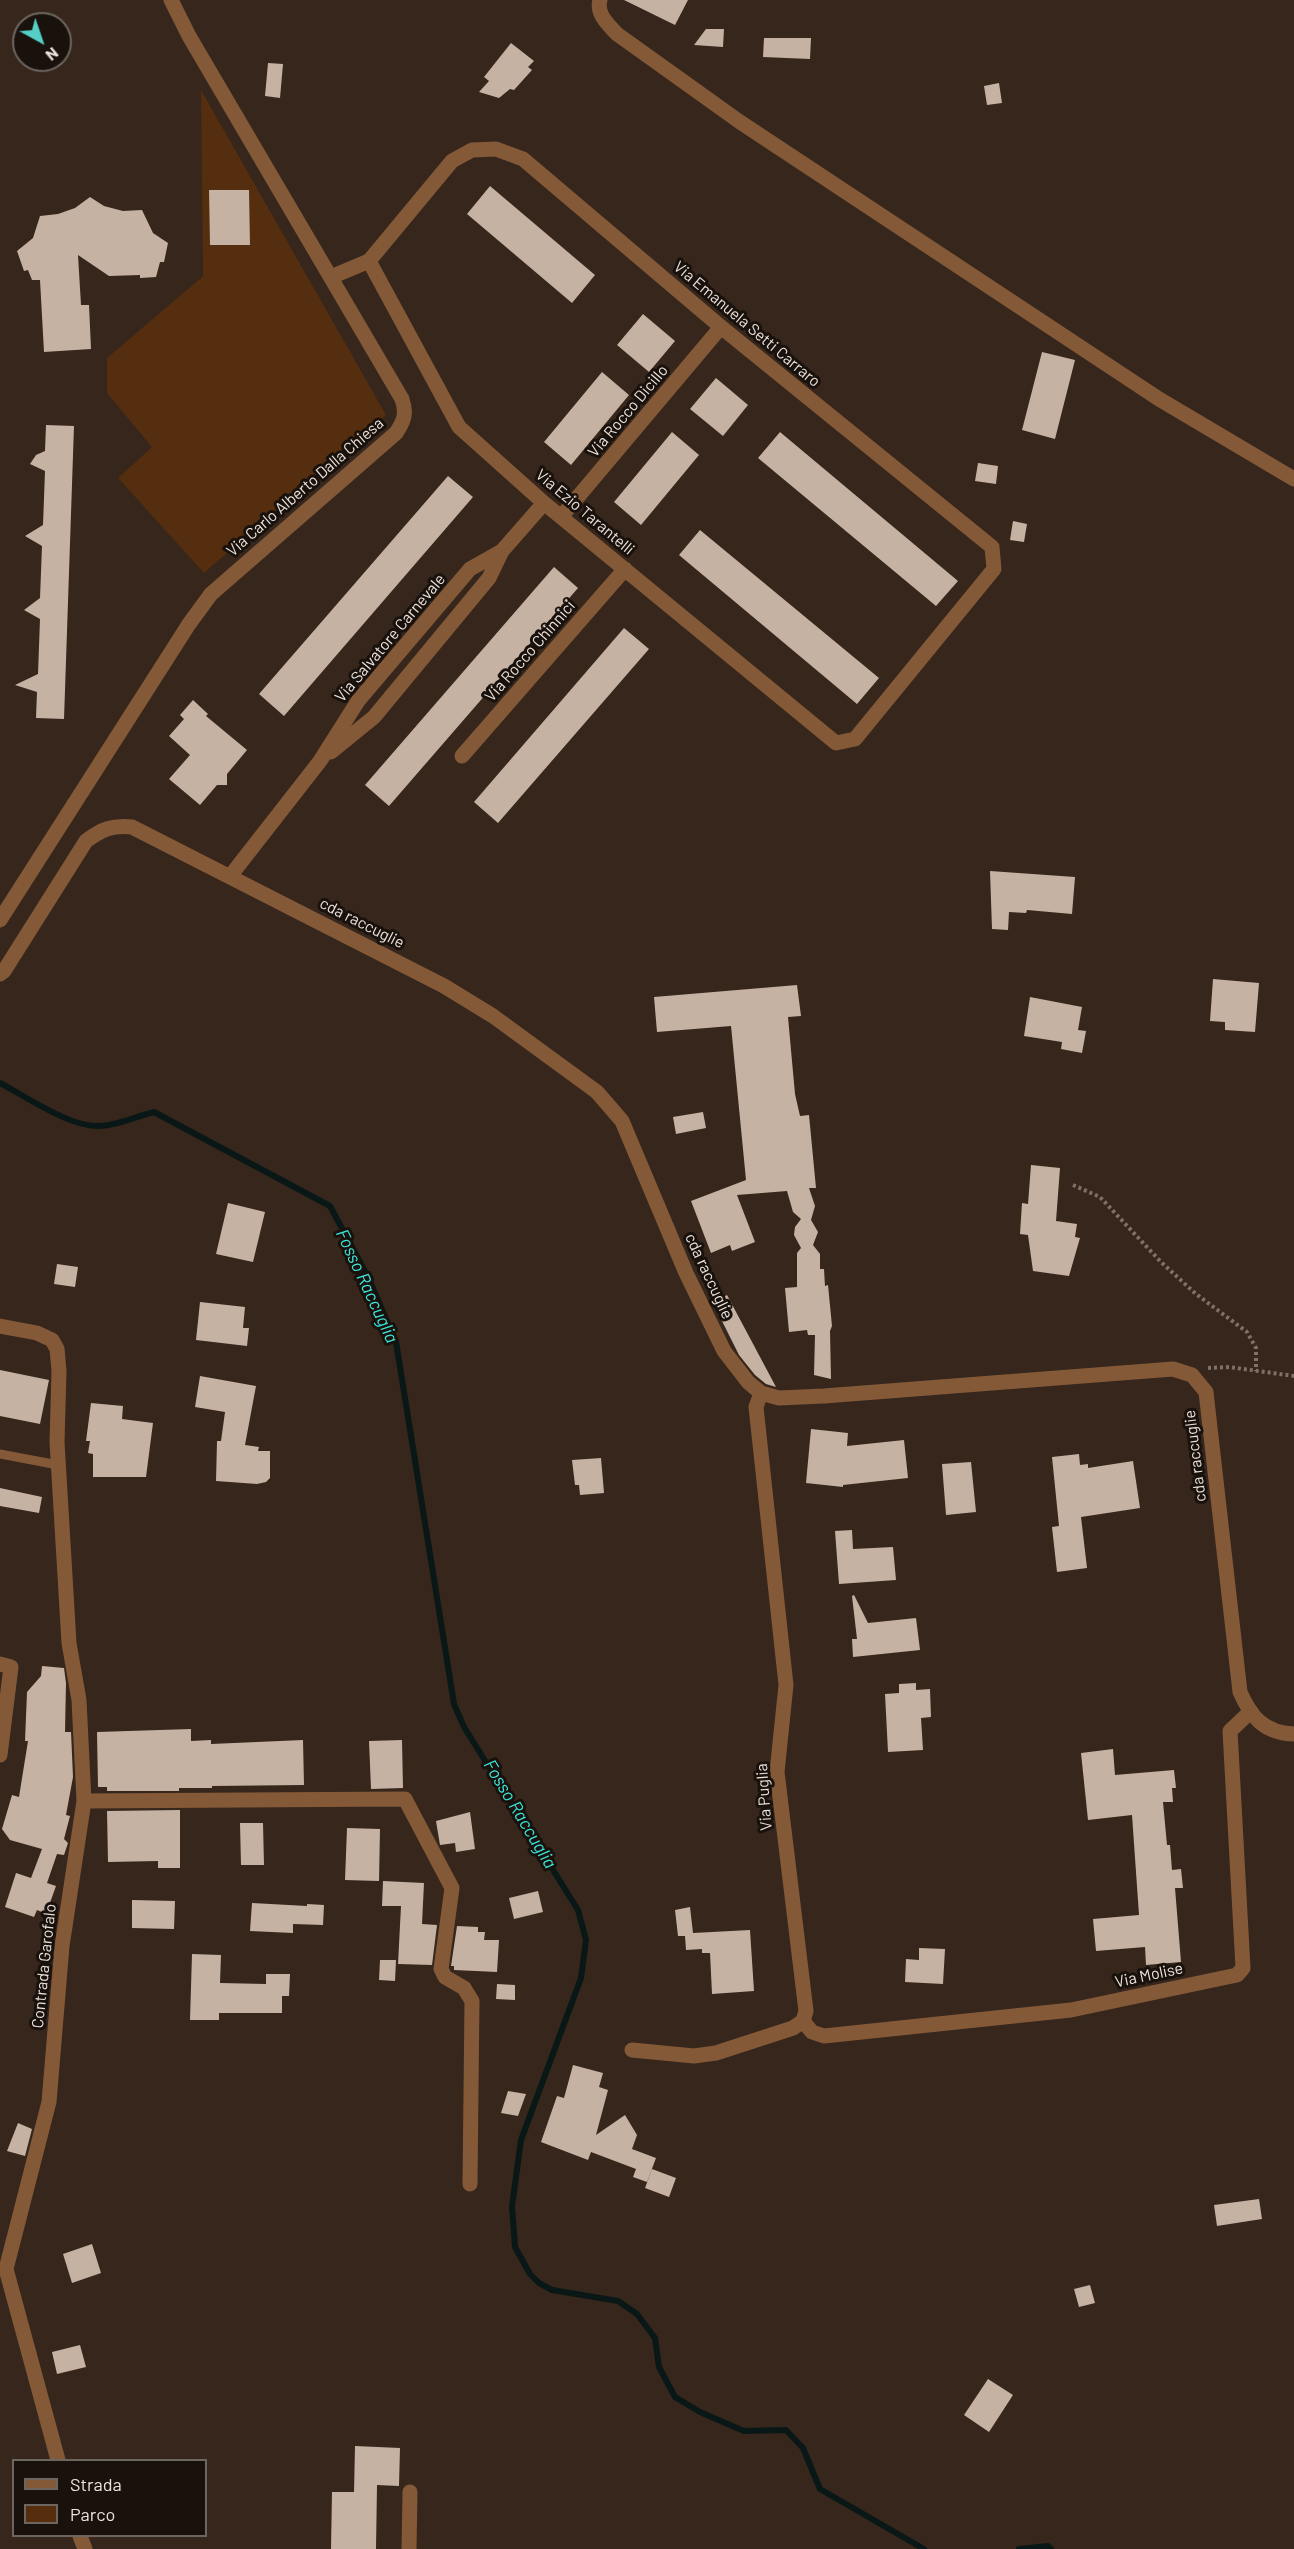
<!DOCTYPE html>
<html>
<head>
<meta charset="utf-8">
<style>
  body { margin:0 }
  #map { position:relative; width:1294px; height:2549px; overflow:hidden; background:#36261b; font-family:Barlow,sans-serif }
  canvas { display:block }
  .legend { position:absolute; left:12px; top:2459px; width:195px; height:78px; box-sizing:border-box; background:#18110c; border:2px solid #6d655f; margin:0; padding:8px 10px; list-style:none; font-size:18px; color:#ede2db }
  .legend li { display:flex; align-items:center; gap:12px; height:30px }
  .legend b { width:30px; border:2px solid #6d655f }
  .north { position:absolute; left:12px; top:12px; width:60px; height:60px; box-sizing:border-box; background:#18110c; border:2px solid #6d655f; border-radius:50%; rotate:140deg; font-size:16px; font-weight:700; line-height:24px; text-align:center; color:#ede2db }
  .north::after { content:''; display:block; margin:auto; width:21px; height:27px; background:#55cec5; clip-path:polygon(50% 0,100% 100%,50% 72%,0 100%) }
</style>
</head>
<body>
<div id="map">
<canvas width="1294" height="2549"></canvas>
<ul class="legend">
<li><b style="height:8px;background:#845938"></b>Strada</li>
<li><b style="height:16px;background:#542e0e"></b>Parco</li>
</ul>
<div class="north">N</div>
</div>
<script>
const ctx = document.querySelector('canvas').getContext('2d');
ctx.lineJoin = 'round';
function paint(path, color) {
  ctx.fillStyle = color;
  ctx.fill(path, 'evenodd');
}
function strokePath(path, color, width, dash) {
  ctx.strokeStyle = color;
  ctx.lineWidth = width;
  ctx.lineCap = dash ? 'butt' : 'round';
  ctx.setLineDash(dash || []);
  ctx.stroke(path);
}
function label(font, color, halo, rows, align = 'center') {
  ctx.font = font + ' Barlow,sans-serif';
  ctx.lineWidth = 6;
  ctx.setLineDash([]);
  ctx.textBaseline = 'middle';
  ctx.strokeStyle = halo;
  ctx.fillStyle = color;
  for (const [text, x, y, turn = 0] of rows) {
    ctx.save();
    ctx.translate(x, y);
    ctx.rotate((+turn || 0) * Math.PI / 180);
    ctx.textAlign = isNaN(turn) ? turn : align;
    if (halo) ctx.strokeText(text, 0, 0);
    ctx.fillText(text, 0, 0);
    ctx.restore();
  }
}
paint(new Path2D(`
  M 201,90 L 386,415 L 204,573 L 118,478 L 152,447 L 107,393 L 107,358 L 203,276 Z`), '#542e0e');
strokePath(new Path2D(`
  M 0,1083 C 27,1097 69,1127 99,1126 C 117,1126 137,1116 154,1112 L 330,1206 L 368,1277 L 396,1342 L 454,1704 L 464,1727 L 578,1910 L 586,1940 L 581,1978 L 521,2140 L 512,2206 L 515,2247 L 530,2274 L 539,2283 L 552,2290 L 618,2301 L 637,2314 L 655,2338 L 659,2367 L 675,2397 L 700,2412 L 744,2431 L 786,2430 L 803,2448 L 820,2489 L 924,2549
  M 1019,2549 L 1048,2546 L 1051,2549`), '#091817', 6);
paint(new Path2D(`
  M 624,0 L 688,0 L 675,25 Z
  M 706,29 L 724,29 L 723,47 L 694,45 Z
  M 764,38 L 811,38 L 810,59 L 763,57 Z
  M 511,43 L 534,61 L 528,67 L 532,70 L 514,90 L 510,89 L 499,98 L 479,92 L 489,81 L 484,77 Z
  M 268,63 L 283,64 L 280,98 L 265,96 Z
  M 999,83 L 1002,103 L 987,105 L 984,86 Z
  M 490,186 L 595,275 L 572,303 L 467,214 Z
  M 209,190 L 249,190 L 250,245 L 210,245 Z
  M 90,197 L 104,206 L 123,211 L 142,210 L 153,233 L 168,243 L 164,262 L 160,262 L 156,277 L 140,278 L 140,275 L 109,276 L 78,255 L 81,305 L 89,305 L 91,349 L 44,352 L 40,280 L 32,280 L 28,270 L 24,271 L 17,251 L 33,238 L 40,216 L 58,214 L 75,208 Z
  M 643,314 L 675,341 L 649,372 L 617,345 Z
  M 1042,352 L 1075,360 L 1055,439 L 1022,430 Z
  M 602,372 L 629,395 L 571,465 L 544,442 Z
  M 716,378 L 748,405 L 723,436 L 690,409 Z
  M 46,425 L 74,426 L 64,719 L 36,718 L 37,692 L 15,685 L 38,674 L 40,619 L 24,610 L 40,598 L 42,546 L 25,536 L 43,525 L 45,471 L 30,464 L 36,455 L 45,451 Z
  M 672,432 L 699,455 L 641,525 L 614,502 Z
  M 780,432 L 958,581 L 936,606 L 758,458 Z
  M 978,463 L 998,466 L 996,484 L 975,481 Z
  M 448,476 L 473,497 L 284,716 L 259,694 Z
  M 1013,521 L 1027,524 L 1024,542 L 1010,540 Z
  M 700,530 L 879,678 L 857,704 L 679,555 Z
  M 554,567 L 578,588 L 389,806 L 365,785 Z
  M 624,628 L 649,649 L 498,823 L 474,802 Z
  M 193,700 L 208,714 L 206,716 L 247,750 L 227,774 L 227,785 L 217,785 L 200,805 L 169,779 L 190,755 L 169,736 L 184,719 L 180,715 Z
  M 990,871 L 1075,877 L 1072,914 L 1027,910 L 1026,913 L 1009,912 L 1008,930 L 992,929 Z
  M 1213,979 L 1259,983 L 1255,1032 L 1225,1030 L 1225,1022 L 1210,1021 Z
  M 797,985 L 801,1016 L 788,1017 L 795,1094 L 800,1116 L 809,1115 L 816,1188 L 809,1188 L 815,1206 L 811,1220 L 818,1232 L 813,1245 L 820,1254 L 820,1269 L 824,1269 L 825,1286 L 828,1285 L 832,1326 L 830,1331 L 831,1379 L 814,1375 L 815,1335 L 808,1335 L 807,1330 L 789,1332 L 785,1288 L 797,1287 L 797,1253 L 801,1248 L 794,1235 L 795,1227 L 801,1219 L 793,1212 L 787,1191 L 737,1195 L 755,1242 L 732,1251 L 730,1245 L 711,1253 L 691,1201 L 746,1180 L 731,1026 L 657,1032 L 654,997 Z
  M 1030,997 L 1082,1007 L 1078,1030 L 1086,1031 L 1082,1053 L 1061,1049 L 1062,1042 L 1024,1036 Z
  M 703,1112 L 706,1128 L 676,1134 L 673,1117 Z
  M 1031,1165 L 1060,1168 L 1056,1221 L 1077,1224 L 1075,1237 L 1080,1238 L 1069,1276 L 1033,1271 L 1028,1235 L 1020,1234 L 1022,1203 L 1028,1204 Z
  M 228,1203 L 265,1212 L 253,1262 L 216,1254 Z
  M 57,1264 L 78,1267 L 75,1287 L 54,1284 Z
  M 727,1295 L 776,1387 L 766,1384 L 755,1375 L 739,1355 L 713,1303 Z
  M 200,1302 L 245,1307 L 243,1328 L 249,1328 L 247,1346 L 196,1340 Z
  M 0,1370 L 49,1380 L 40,1424 L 0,1416 Z
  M 200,1376 L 256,1386 L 245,1445 L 259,1447 L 258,1451 L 270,1451 L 270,1478 L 266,1482 L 257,1484 L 216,1481 L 217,1441 L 221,1441 L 225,1412 L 195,1407 Z
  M 91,1403 L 123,1406 L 122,1419 L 153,1423 L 146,1477 L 93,1477 L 93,1454 L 88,1453 L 90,1441 L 86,1441 Z
  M 811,1429 L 848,1433 L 847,1446 L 904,1440 L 908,1478 L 843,1485 L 843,1487 L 806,1483 Z
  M 1079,1454 L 1080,1465 L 1088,1464 L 1088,1468 L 1133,1461 L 1140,1508 L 1081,1517 L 1087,1568 L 1057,1572 L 1052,1527 L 1059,1526 L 1052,1457 Z
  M 601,1458 L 604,1493 L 580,1495 L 579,1485 L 575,1485 L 572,1460 Z
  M 971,1462 L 976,1512 L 946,1515 L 942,1464 Z
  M 0,1488 L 42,1497 L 39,1513 L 0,1506 Z
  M 852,1530 L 853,1549 L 893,1547 L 896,1580 L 839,1584 L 835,1531 Z
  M 854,1595 L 868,1623 L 916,1618 L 920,1650 L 853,1657 L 852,1639 L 857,1639 L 852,1596 Z
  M 42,1666 L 64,1668 L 66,1683 L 65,1732 L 71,1732 L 73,1777 L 66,1815 L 70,1816 L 64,1839 L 68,1843 L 64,1855 L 57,1854 L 47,1883 L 56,1886 L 46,1914 L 37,1910 L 34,1917 L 5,1907 L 16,1873 L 31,1878 L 42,1849 L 10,1840 L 2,1829 L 12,1795 L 19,1797 L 28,1741 L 25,1741 L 27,1692 L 41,1676 Z
  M 916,1683 L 916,1690 L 930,1689 L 931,1717 L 921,1718 L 923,1750 L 888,1752 L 885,1694 L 899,1693 L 899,1684 Z
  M 191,1729 L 191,1741 L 211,1740 L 211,1744 L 303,1740 L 304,1785 L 212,1786 L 212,1788 L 179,1788 L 179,1791 L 107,1791 L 107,1787 L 98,1787 L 97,1732 Z
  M 402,1740 L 403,1788 L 371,1789 L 369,1741 Z
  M 1113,1749 L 1115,1775 L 1174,1770 L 1176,1788 L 1172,1788 L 1173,1802 L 1163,1802 L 1167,1845 L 1170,1845 L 1172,1870 L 1181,1869 L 1183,1888 L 1175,1888 L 1181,1962 L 1146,1965 L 1145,1947 L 1096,1951 L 1093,1919 L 1139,1915 L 1132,1815 L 1088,1820 L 1081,1753 Z
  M 180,1810 L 180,1868 L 158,1868 L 158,1861 L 108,1862 L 107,1811 Z
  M 470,1812 L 475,1849 L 456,1852 L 455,1843 L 440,1845 L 436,1821 Z
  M 240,1823 L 263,1823 L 264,1865 L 241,1865 Z
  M 347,1828 L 380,1829 L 379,1881 L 345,1880 Z
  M 383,1881 L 424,1883 L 422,1924 L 437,1925 L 432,1965 L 398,1964 L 401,1906 L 382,1906 Z
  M 538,1891 L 543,1912 L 514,1919 L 509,1898 Z
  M 132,1900 L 175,1901 L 174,1929 L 132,1928 Z
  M 252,1903 L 307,1906 L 307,1904 L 324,1905 L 323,1925 L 293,1924 L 293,1933 L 250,1931 Z
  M 690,1907 L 693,1933 L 750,1930 L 754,1991 L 712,1994 L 710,1953 L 702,1953 L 702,1949 L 686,1950 L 685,1936 L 678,1936 L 675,1910 Z
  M 457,1926 L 478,1927 L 478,1932 L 485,1932 L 484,1940 L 499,1940 L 497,1972 L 454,1970 L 454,1966 L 451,1966 Z
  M 919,1948 L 945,1949 L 943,1984 L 905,1982 L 906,1959 L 919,1960 Z
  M 192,1954 L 221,1955 L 220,1983 L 266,1984 L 266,1974 L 290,1974 L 289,1996 L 282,1996 L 282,2013 L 219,2013 L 219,2020 L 190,2020 Z
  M 380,1960 L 396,1960 L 395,1981 L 379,1980 Z
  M 497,1984 L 515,1985 L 515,2000 L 496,1999 Z
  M 573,2065 L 603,2073 L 599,2087 L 608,2090 L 596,2135 L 625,2115 L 637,2135 L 632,2149 L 656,2158 L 647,2182 L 633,2177 L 636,2169 L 591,2152 L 588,2160 L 541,2142 L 557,2096 L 564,2098 Z
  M 508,2091 L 526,2094 L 518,2116 L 501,2113 Z
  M 18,2123 L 32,2129 L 25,2156 L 7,2151 Z
  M 652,2169 L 676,2178 L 669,2197 L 645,2188 Z
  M 1259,2199 L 1262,2219 L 1217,2226 L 1214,2205 Z
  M 92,2244 L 101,2273 L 72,2283 L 63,2254 Z
  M 1090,2285 L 1095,2303 L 1079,2307 L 1074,2289 Z
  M 80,2345 L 86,2367 L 57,2374 L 52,2352 Z
  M 988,2379 L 1013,2395 L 989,2432 L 964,2415 Z
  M 355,2446 L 400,2448 L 399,2486 L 377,2485 L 376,2549 L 331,2549 L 332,2492 L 354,2492 Z`), '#c6b2a3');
strokePath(new Path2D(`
  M 1073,1185 L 1100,1197 L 1161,1262 L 1196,1294 L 1247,1332 L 1256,1348 L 1256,1371
  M 1208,1368 L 1229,1367 L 1294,1376`), '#7f7168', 4, [3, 3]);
strokePath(new Path2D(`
  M 0,1454 L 58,1465`), '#845938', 9);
strokePath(new Path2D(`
  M 600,0 C 596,14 608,24 617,34 L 740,122 L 1159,399 L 1294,479
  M 331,277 L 369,261 L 452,161 L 472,150 L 496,149 L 523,159 L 721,327 L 992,547 L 994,569 L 855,739 L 836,743 L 544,503 L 459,427 L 369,261
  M 561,517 L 721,327
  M 331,752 L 374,717 L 489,578 L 502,551 L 544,503
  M 462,756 L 625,569
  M 231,875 L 320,761 L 358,701 L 470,569 L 502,551
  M 0,920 L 189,624 L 211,594 L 396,433 C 404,421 407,414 402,399 L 189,36 L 171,0
  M 0,974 L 4,971 L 86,841 C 102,829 112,825 132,827 L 444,986 L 493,1016 L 597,1092 L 622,1121 L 686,1273 L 724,1351 L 748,1382 L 761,1393 L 779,1398 L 824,1396 L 1173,1369 L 1192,1375 L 1206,1392 L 1240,1692 C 1251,1717 1264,1733 1294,1734
  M 0,1326 L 37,1333 L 52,1340 L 57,1349 L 59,1371 L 57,1442 L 69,1643 L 79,1700 L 84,1801 L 62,1946 L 49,2102 L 6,2269 L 58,2460
  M 0,1664 L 11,1667 L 0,1755
  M 84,1801 L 405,1799 L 452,1888 L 441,1969 L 445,1977 L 464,1988 L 472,2001 L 470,2184
  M 803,2021 L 812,2032 L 824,2036 L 1071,2010 L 1237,1975 L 1243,1968 L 1230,1731 L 1249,1713
  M 632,2050 L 694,2056 L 716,2053 L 793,2028 L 803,2021 L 806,2011 L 777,1772 L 786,1685 L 756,1407 L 761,1393
  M 80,2536 L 85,2549
  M 409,2549 L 410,2492`), '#845938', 15);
label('16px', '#ede2db', '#18110c', [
  ["Via Emanuela Setti Carraro",747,324,40],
  ["Via Rocco Dicillo",628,411,-50],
  ["Via Carlo Alberto Dalla Chiesa",305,487,-41],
  ["Via Ezio Tarantelli",585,512,40],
  ["Via Salvatore Carnevale",390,638,-50],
  ["Via Rocco Chinnici",530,651,-49],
  ["cda raccuglie",362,923,27],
  ["cda raccuglie",709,1276,65],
  ["cda raccuglie",1195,1456,-97],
  ["Via Puglia",764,1797,-94],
  ["Contrada Garofalo",44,1966,-84],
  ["Via Molise",1149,1975,-12]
]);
label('italic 18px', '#3be7dd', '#18110c', [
  ["Fosso Raccuglia",367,1286,65],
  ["Fosso Raccuglia",520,1814,59]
]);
</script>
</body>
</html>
